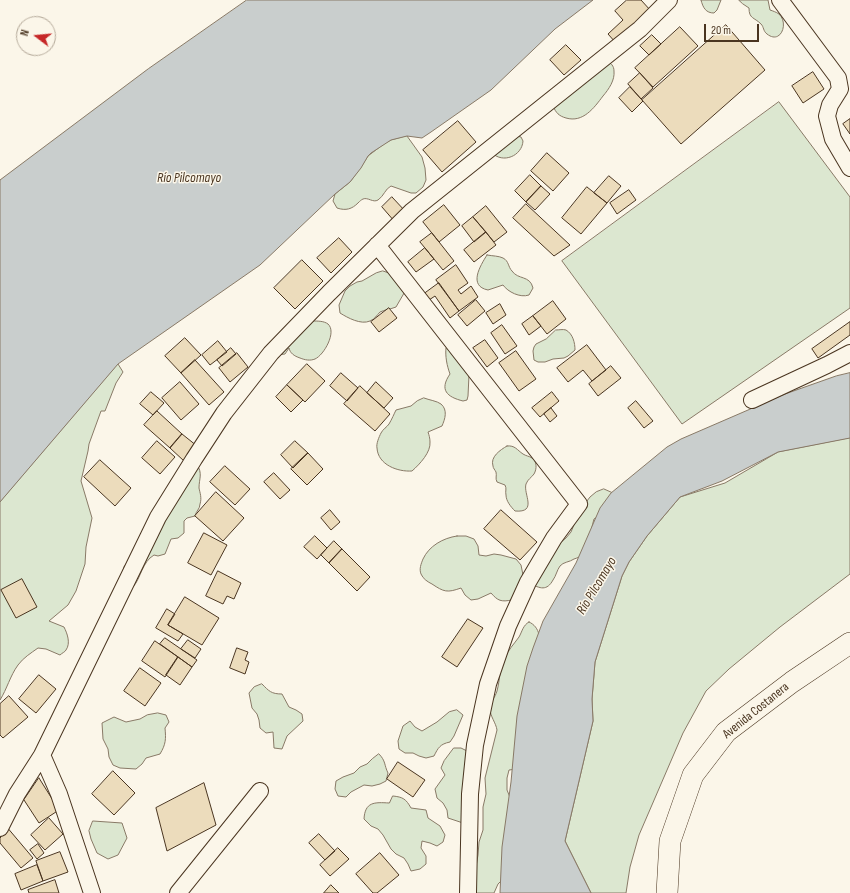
<!DOCTYPE html>
<html>
<head>
<meta charset="utf-8">
<style>
  body { margin:0 }
  #map { position:relative; width:850px; height:893px; overflow:hidden; background:#fbf6e9; font-family:"Sofia Sans Condensed",sans-serif }
  canvas { display:block }
  .north { position:absolute; left:16px; top:16px; width:40px; height:40px; box-sizing:border-box; background:#fbf6e9; border:1px solid #b4a999; border-radius:50%; rotate:286deg; font-size:11px; font-weight:700; line-height:16px; text-align:center; color:#4a3520 }
  .north::after { content:''; display:block; margin:auto; width:14px; height:18px; background:#c62828; clip-path:polygon(50% 0,100% 100%,50% 72%,0 100%) }
  .scale { position:absolute; left:704px; top:24px; width:55px; height:18px; box-sizing:border-box; border:2px solid #4a3520; border-top:0; padding-left:5px; font-size:12px; line-height:14px; white-space:nowrap; color:#4a3520; -webkit-text-stroke:3px #fbf6e9; paint-order:stroke }
</style>
</head>
<body>
<div id="map">
<canvas width="850" height="893"></canvas>
<div class="north">N</div>
<div class="scale">20 m</div>
</div>
<script>
const ctx = document.querySelector('canvas').getContext('2d');
ctx.lineJoin = 'round';
function paint(path, color) {
  ctx.fillStyle = color;
  ctx.fill(path, 'evenodd');
}
function strokePath(path, color, width, dash) {
  ctx.strokeStyle = color;
  ctx.lineWidth = width;
  ctx.lineCap = dash ? 'butt' : 'round';
  ctx.setLineDash(dash || []);
  ctx.stroke(path);
}
function label(font, color, halo, rows, align = 'center') {
  ctx.font = font + ' "Sofia Sans Condensed",sans-serif';
  ctx.lineWidth = 3;
  ctx.setLineDash([]);
  ctx.textBaseline = 'middle';
  ctx.strokeStyle = halo;
  ctx.fillStyle = color;
  for (const [text, x, y, turn = 0] of rows) {
    ctx.save();
    ctx.translate(x, y);
    ctx.rotate((+turn || 0) * Math.PI / 180);
    ctx.textAlign = isNaN(turn) ? turn : align;
    if (halo) ctx.strokeText(text, 0, 0);
    ctx.fillText(text, 0, 0);
    ctx.restore();
  }
}
const green = new Path2D(`
  M 701,0 L 721,0 L 717,10 L 714,13 C 706,13 703,8 701,0 Z
  M 739,0 L 768,0 L 770,10 C 773,11 776,12 779,14 C 789,23 781,45 767,34 C 763,31 764,27 761,24 C 754,17 749,19 749,8 L 743,4 Z
  M 607,61 C 611,63 614,66 614,71 C 615,80 609,89 603,96 C 594,108 583,123 566,118 C 559,116 556,113 553,106 Z
  M 779,102 L 850,197 L 850,308 L 682,424 L 562,261 Z
  M 407,136 L 422,157 L 425,168 L 426,180 L 423,187 L 416,193 L 411,193 L 391,186 C 385,189 384,196 378,200 C 373,203 368,197 363,199 C 361,200 360,201 358,203 C 352,209 346,211 337,208 L 333,201 L 335,194 L 350,182 L 361,167 L 368,156 L 385,143 L 391,140 Z
  M 517,136 L 521,137 L 523,141 C 522,156 503,164 492,153 Z
  M 487,255 C 493,256 499,256 503,258 C 509,261 508,267 512,271 C 518,280 530,275 533,288 L 529,295 C 520,298 508,292 503,285 L 488,290 C 468,286 480,266 487,255 Z
  M 383,271 L 398,276 L 407,288 L 396,307 C 391,309 384,310 380,312 C 377,315 375,319 370,321 C 361,325 348,318 340,313 L 339,305 L 345,291 L 350,286 L 357,282 L 362,281 L 376,273 Z
  M 313,321 C 318,321 324,321 328,324 C 337,332 324,355 315,359 C 310,361 305,360 300,358 C 294,356 290,353 289,348 L 285,354 L 277,355 L 271,343 C 277,333 301,326 313,321 Z
  M 556,330 C 559,330 563,329 566,330 C 573,334 575,343 575,350 L 568,356 L 564,358 L 553,359 L 545,362 L 538,362 L 534,360 L 533,351 L 534,347 L 536,344 L 546,339 Z
  M 449,346 L 469,375 L 468,396 L 467,400 L 463,401 C 447,397 439,390 450,374 C 447,366 445,356 446,348 Z
  M 118,364 L 123,372 L 116,383 L 105,411 L 101,411 L 89,444 L 88,451 L 81,481 L 92,518 L 86,547 L 85,564 L 76,591 L 68,605 L 49,621 L 64,627 C 67,633 71,643 66,650 C 65,652 62,653 60,655 L 46,649 L 38,648 C 31,653 23,658 18,665 C 10,676 7,689 0,700 L 0,502 Z
  M 424,398 C 429,400 437,401 441,404 C 448,410 445,419 442,426 L 428,432 C 429,435 430,438 430,442 C 431,452 420,464 412,471 C 398,472 378,465 377,448 C 376,444 379,437 381,433 C 383,429 387,427 389,424 C 392,419 394,414 396,410 L 411,406 L 417,401 Z
  M 850,438 L 850,574 L 780,627 L 729,669 L 706,691 L 683,733 L 639,835 L 630,867 L 626,893 L 591,893 L 565,841 L 593,721 L 592,699 L 595,662 L 622,576 L 629,562 L 647,536 L 680,497 L 725,483 L 778,452 Z
  M 507,446 C 515,445 517,450 523,454 C 526,456 529,456 532,458 C 537,461 537,469 534,474 C 531,478 528,479 526,484 C 523,494 538,513 515,511 C 511,507 506,501 506,495 C 505,491 507,489 505,485 L 497,482 C 495,478 497,476 496,472 C 495,470 493,468 493,466 C 490,457 500,450 507,446 Z
  M 197,465 C 203,473 199,479 199,488 C 200,493 202,498 200,504 C 200,509 196,511 195,516 L 187,518 L 184,521 L 184,533 L 178,538 L 171,539 L 165,554 L 158,556 L 154,555 C 142,562 141,578 133,587 L 129,586 L 122,574 L 124,567 Z
  M 604,489 L 613,493 L 597,517 L 594,519 C 591,529 589,547 582,555 C 580,557 577,558 574,559 C 570,562 563,562 560,566 C 557,570 556,576 553,580 C 547,591 540,589 530,583 L 560,543 L 566,538 L 571,532 L 580,510 L 590,497 L 596,492 Z
  M 457,536 L 466,536 L 474,539 L 478,546 L 479,555 L 486,556 L 494,554 L 501,555 L 516,559 L 521,565 L 524,580 L 512,600 C 501,602 498,601 491,593 L 478,599 L 471,600 L 465,595 L 461,588 C 447,593 444,592 432,584 C 428,582 423,579 421,574 C 419,569 421,564 423,559 C 429,546 443,538 457,536 Z
  M 529,622 C 534,624 538,629 539,635 L 517,769 L 509,770 L 507,778 L 507,790 L 516,812 L 503,879 L 498,884 L 494,893 L 474,893 L 473,884 L 478,855 L 479,842 L 483,830 L 483,807 L 486,794 L 485,778 L 497,730 C 496,723 490,716 490,709 C 490,702 495,698 497,691 C 500,680 499,670 505,658 C 508,650 514,644 519,637 C 522,632 523,625 529,622 Z
  M 262,684 C 269,691 271,694 282,694 L 289,707 L 296,710 L 302,714 L 303,721 L 287,736 L 282,749 L 274,748 L 273,732 L 266,733 L 260,728 L 259,720 L 257,714 L 252,708 L 249,693 L 254,687 Z
  M 457,710 L 463,715 L 454,736 L 450,742 C 440,744 438,748 434,756 L 426,758 L 419,756 L 413,753 L 405,753 L 399,749 L 398,741 L 403,726 L 410,721 L 415,727 L 422,731 L 437,722 L 449,712 Z
  M 158,713 L 166,715 L 169,722 L 165,728 C 166,739 166,744 160,754 L 146,758 L 142,764 L 136,769 L 120,768 L 113,765 L 109,757 L 108,749 L 103,739 L 102,723 L 114,717 L 126,722 L 140,719 L 147,715 Z
  M 454,748 L 461,748 L 469,752 L 463,823 L 448,818 L 447,810 L 443,803 L 437,798 L 435,789 L 445,775 L 441,768 L 444,761 Z
  M 379,754 C 386,761 384,765 388,773 L 386,781 L 380,784 L 372,786 L 364,785 L 351,792 L 346,797 L 338,796 L 335,789 L 336,781 L 343,777 L 354,773 L 360,767 L 367,764 L 372,759 Z
  M 393,796 C 403,797 406,799 411,808 L 426,810 L 428,818 L 440,826 L 445,835 L 443,842 L 437,846 L 430,843 L 422,841 L 421,848 L 426,856 L 426,864 L 420,869 L 411,871 L 408,864 L 404,858 L 396,854 L 391,849 L 383,835 L 378,829 L 371,826 L 364,819 C 365,802 374,802 389,803 Z
  M 93,821 L 122,823 L 127,838 L 118,855 L 108,859 L 97,853 L 91,839 L 89,831 Z`);
paint(green, '#dce7d0');
strokePath(green, '#887966', 1);
const water = new Path2D(`
  M 247,0 L 593,0 L 555,29 L 491,90 L 431,132 L 422,138 L 407,136 L 391,140 L 371,153 L 368,156 L 361,168 L 350,182 L 335,194 L 260,265 L 118,364 L 0,502 L 0,180 L 148,69 Z
  M 850,373 L 850,438 L 778,452 L 722,481 L 680,497 L 647,536 L 629,562 L 622,576 L 595,662 L 592,699 L 593,721 L 565,841 L 591,893 L 500,893 L 502,847 L 511,782 L 517,716 L 527,666 L 533,648 L 543,621 L 576,563 L 600,508 L 611,493 L 667,447 L 681,439 L 785,394 L 836,376 Z`);
paint(water, '#c9cecd');
strokePath(water, '#887966', 1);
const building = new Path2D(`
  M 627,0 L 641,0 L 651,11 L 616,43 L 608,34 L 623,20 L 615,11 Z
  M 726,25 L 765,70 L 681,144 L 642,100 Z
  M 680,27 L 698,46 L 653,87 L 635,68 Z
  M 652,35 L 661,44 L 649,55 L 640,46 Z
  M 566,45 L 581,60 L 564,75 L 550,60 Z
  M 813,72 L 824,89 L 803,103 L 792,86 Z
  M 640,73 L 653,88 L 641,99 L 628,84 Z
  M 630,87 L 643,101 L 632,112 L 619,98 Z
  M 850,119 L 850,134 L 843,124 Z
  M 458,121 L 476,142 L 442,172 L 423,150 Z
  M 547,153 L 569,173 L 553,191 L 531,171 Z
  M 530,175 L 541,186 L 526,202 L 515,191 Z
  M 609,176 L 621,186 L 607,203 L 594,193 Z
  M 541,186 L 550,194 L 535,210 L 526,202 Z
  M 587,187 L 607,203 L 581,234 L 562,218 Z
  M 629,190 L 636,200 L 617,214 L 610,203 Z
  M 392,197 L 406,212 L 395,222 L 382,207 Z
  M 526,204 L 570,245 L 554,256 L 513,218 Z
  M 444,205 L 460,225 L 439,242 L 423,222 Z
  M 486,206 L 507,232 L 494,242 L 473,217 Z
  M 473,217 L 486,232 L 474,242 L 462,226 Z
  M 486,232 L 496,245 L 474,262 L 464,250 Z
  M 432,233 L 454,261 L 443,270 L 420,242 Z
  M 339,238 L 352,252 L 331,273 L 317,258 Z
  M 425,248 L 434,259 L 416,272 L 408,262 Z
  M 302,260 L 323,281 L 295,309 L 274,288 Z
  M 456,265 L 468,283 L 458,290 L 461,294 L 471,286 L 478,297 L 459,311 L 436,280 Z
  M 439,283 L 459,311 L 450,318 L 435,296 L 429,300 L 424,294 Z
  M 476,300 L 485,311 L 467,326 L 458,315 Z
  M 553,301 L 566,319 L 547,334 L 533,316 Z
  M 500,304 L 506,315 L 493,324 L 486,313 Z
  M 389,308 L 397,318 L 379,332 L 371,322 Z
  M 533,316 L 541,326 L 529,335 L 522,324 Z
  M 850,322 L 850,335 L 818,358 L 812,349 Z
  M 502,325 L 517,346 L 505,354 L 491,333 Z
  M 185,338 L 201,355 L 181,373 L 165,356 Z
  M 485,340 L 498,358 L 487,367 L 473,348 Z
  M 218,341 L 227,352 L 210,365 L 202,355 Z
  M 587,345 L 606,370 L 592,381 L 583,370 L 568,382 L 557,368 Z
  M 231,348 L 236,354 L 222,366 L 217,360 Z
  M 516,351 L 536,379 L 519,391 L 499,363 Z
  M 237,353 L 248,367 L 230,382 L 219,368 Z
  M 195,360 L 224,392 L 209,405 L 181,373 Z
  M 307,364 L 325,381 L 305,402 L 287,385 Z
  M 611,366 L 621,378 L 598,396 L 589,384 Z
  M 341,373 L 358,388 L 347,401 L 330,386 Z
  M 180,382 L 199,404 L 181,420 L 162,398 Z
  M 376,382 L 393,398 L 384,408 L 367,393 Z
  M 287,385 L 303,400 L 291,412 L 276,397 Z
  M 360,386 L 390,414 L 375,431 L 344,404 Z
  M 151,392 L 164,403 L 153,415 L 140,404 Z
  M 552,392 L 559,401 L 540,417 L 532,408 Z
  M 636,401 L 653,421 L 644,428 L 628,408 Z
  M 551,408 L 557,416 L 550,422 L 544,414 Z
  M 157,411 L 182,434 L 170,448 L 144,425 Z
  M 182,434 L 197,446 L 184,461 L 170,448 Z
  M 157,441 L 175,457 L 160,474 L 142,458 Z
  M 295,441 L 308,453 L 293,468 L 281,455 Z
  M 308,453 L 323,469 L 307,485 L 291,469 Z
  M 100,460 L 131,488 L 115,506 L 84,477 Z
  M 225,466 L 250,489 L 235,505 L 210,482 Z
  M 274,473 L 290,490 L 280,499 L 264,482 Z
  M 216,492 L 244,518 L 223,541 L 195,516 Z
  M 330,510 L 340,522 L 331,530 L 321,518 Z
  M 501,510 L 537,542 L 520,560 L 484,529 Z
  M 204,533 L 227,545 L 211,575 L 188,563 Z
  M 315,536 L 327,548 L 317,559 L 304,547 Z
  M 334,541 L 342,549 L 329,563 L 321,555 Z
  M 342,549 L 370,577 L 357,591 L 329,563 Z
  M 218,571 L 241,583 L 234,599 L 227,596 L 223,604 L 206,596 Z
  M 22,579 L 37,607 L 16,618 L 1,590 Z
  M 185,597 L 219,618 L 202,645 L 168,625 Z
  M 167,609 L 175,614 L 168,625 L 183,634 L 178,641 L 156,628 Z
  M 468,619 L 483,628 L 457,667 L 442,657 Z
  M 165,638 L 197,660 L 192,667 L 160,644 Z
  M 188,640 L 201,649 L 195,658 L 181,649 Z
  M 155,641 L 178,657 L 165,677 L 142,661 Z
  M 237,648 L 248,652 L 245,660 L 249,662 L 245,674 L 230,668 Z
  M 178,657 L 192,667 L 180,685 L 166,675 Z
  M 140,668 L 161,683 L 145,706 L 124,691 Z
  M 39,675 L 56,689 L 36,713 L 19,699 Z
  M 9,696 L 28,717 L 3,738 L 0,735 L 0,704 Z
  M 398,762 L 425,780 L 413,797 L 387,779 Z
  M 113,771 L 135,793 L 114,815 L 92,794 Z
  M 39,778 L 59,810 L 39,823 L 24,800 Z
  M 204,783 L 216,825 L 167,851 L 156,808 Z
  M 49,818 L 63,834 L 45,850 L 31,835 Z
  M 6,826 L 33,858 L 21,868 L 0,843 L 0,839 Z
  M 319,834 L 335,851 L 325,860 L 309,843 Z
  M 38,844 L 44,853 L 37,859 L 30,850 Z
  M 338,848 L 349,859 L 330,876 L 320,865 Z
  M 60,852 L 68,872 L 43,881 L 36,861 Z
  M 380,853 L 399,875 L 377,893 L 373,893 L 356,874 Z
  M 37,865 L 43,881 L 21,890 L 15,874 Z
  M 55,880 L 59,893 L 29,893 L 28,890 Z
  M 331,885 L 339,893 L 324,893 Z`);
paint(building, '#ecdcbc');
strokePath(building, '#4a3520', 1);
const minor = new Path2D(`
  M 780,0 L 838,78 L 840,89 L 830,105 L 827,116 L 833,139 L 850,168
  M 377,245 L 579,504 L 554,538 L 528,582 L 508,626 L 488,684 L 475,745 L 470,794 L 468,893
  M 752,400 L 827,365 L 850,353
  M 42,755 L 59,794 L 92,893
  M 0,828 L 17,794 L 42,755 L 158,517 L 194,459 L 224,413 L 271,353 L 329,293 L 412,211 L 640,29 L 669,0
  M 178,893 L 260,791`);
const tertiary = new Path2D(`
  M 667,893 L 670,841 L 693,775 L 726,732 L 792,682 L 850,643`);
strokePath(minor, '#4a3520', 18);
strokePath(tertiary, '#4a3520', 22);
strokePath(minor, '#fbf6e9', 16);
strokePath(tertiary, '#fbf6e9', 21);
label('13px', '#4a3520', '#fbf6e9', [
  ["Avenida Costanera",756,711,-39]
]);
label('italic 14px', '#4a3520', '#fbf6e9', [
  ["Río Pilcomayo",189,178],
  ["Río Pilcomayo",597,586,-59]
]);
</script>
</body>
</html>
